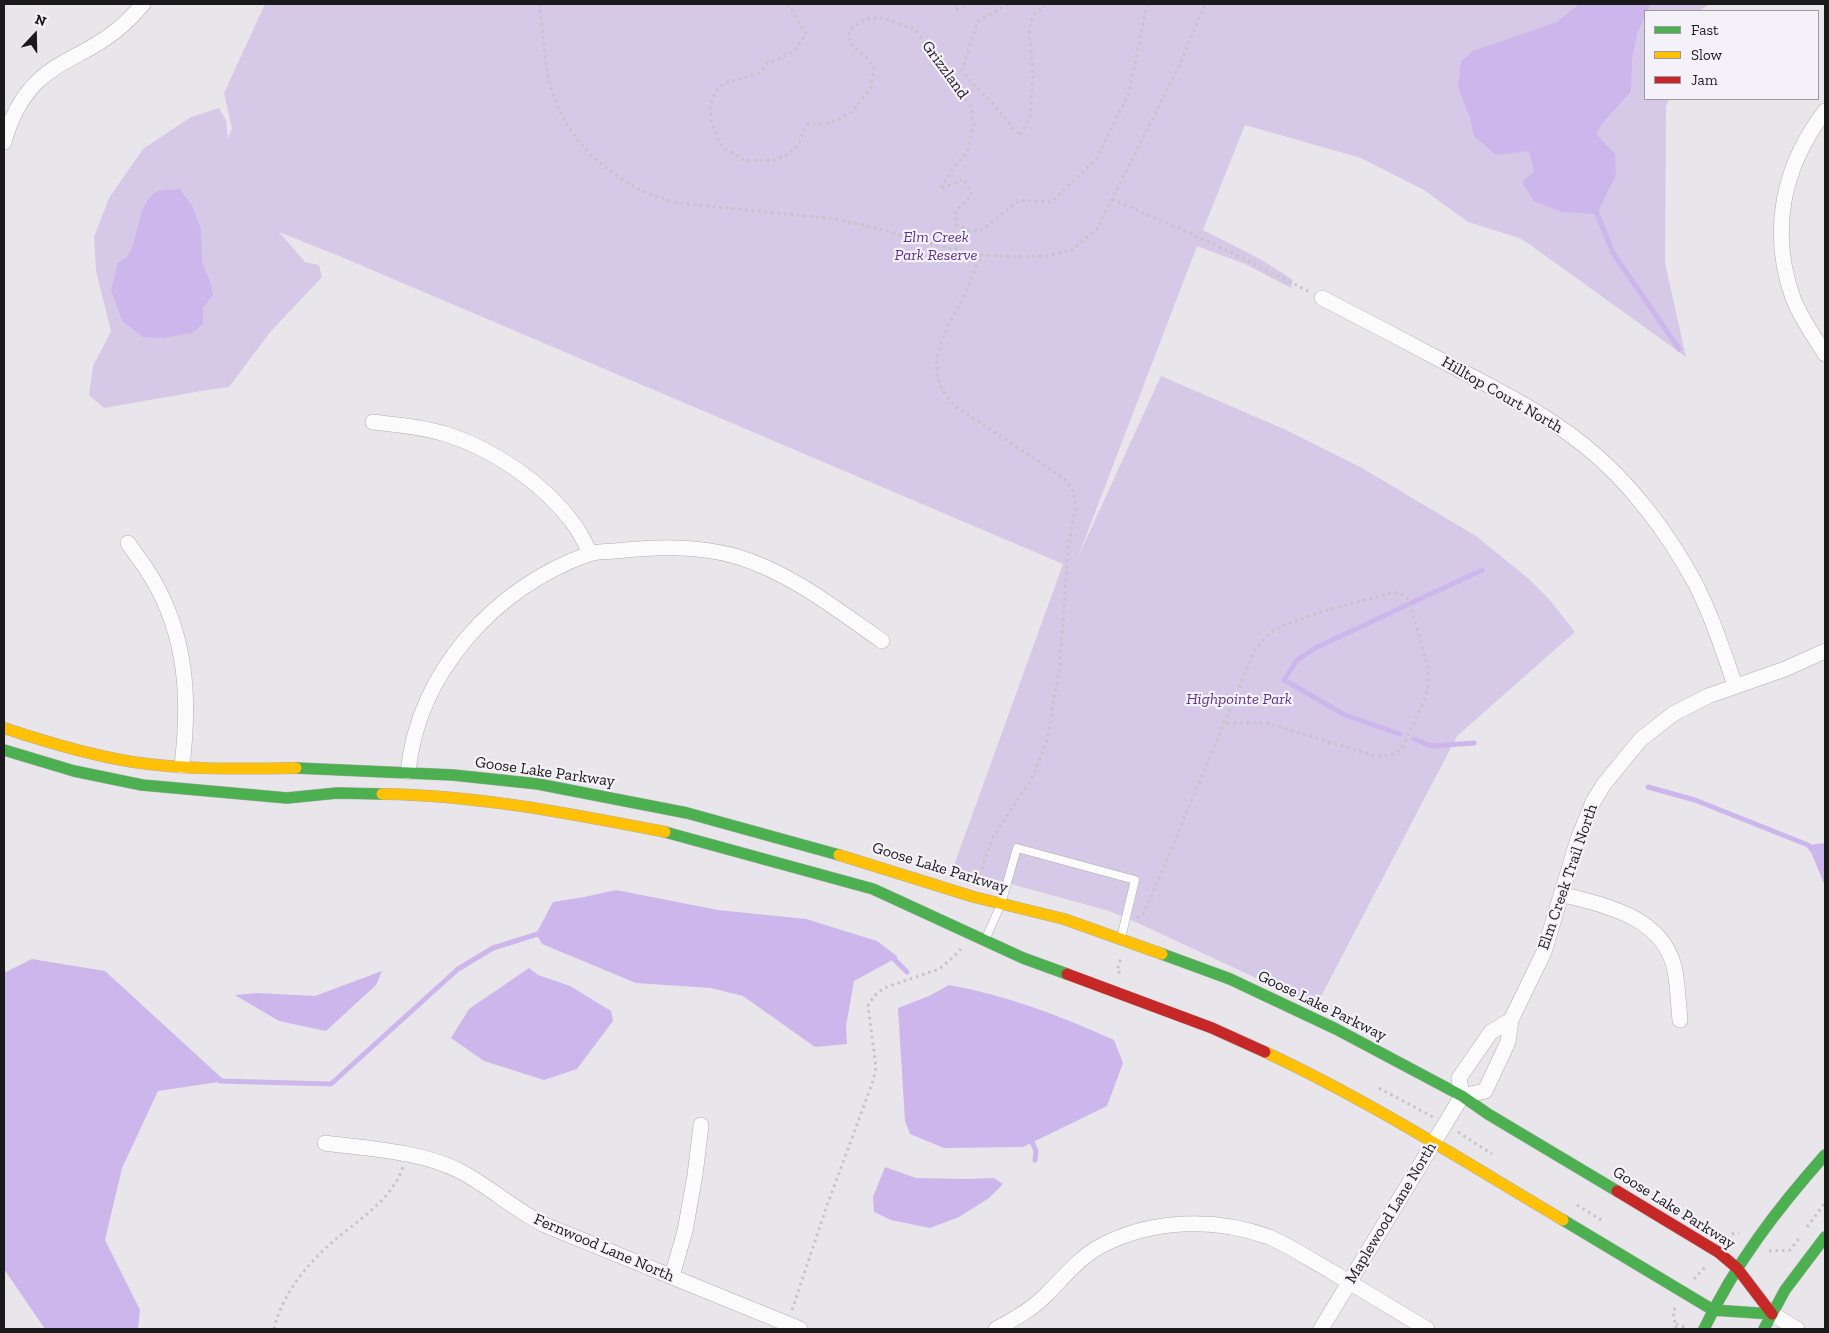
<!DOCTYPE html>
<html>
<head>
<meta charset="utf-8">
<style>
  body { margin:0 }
  #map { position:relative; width:1829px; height:1333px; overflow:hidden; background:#e8e6ea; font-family:"Zilla Slab",serif }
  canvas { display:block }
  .frame { position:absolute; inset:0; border:5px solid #1a191b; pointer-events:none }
  .legend { position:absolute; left:1644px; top:10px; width:175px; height:90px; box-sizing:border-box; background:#f4f2f8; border:1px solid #9d9ba0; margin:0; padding:6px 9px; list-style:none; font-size:15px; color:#1a191b }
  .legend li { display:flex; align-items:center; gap:10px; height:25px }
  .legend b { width:25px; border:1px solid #9d9ba0 }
  .north { position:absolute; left:10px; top:10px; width:50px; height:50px; -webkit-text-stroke:4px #f4f2f8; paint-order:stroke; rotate:21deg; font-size:14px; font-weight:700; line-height:20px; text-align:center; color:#1a191b }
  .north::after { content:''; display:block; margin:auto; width:18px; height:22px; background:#1a191b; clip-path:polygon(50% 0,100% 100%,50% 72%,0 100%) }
</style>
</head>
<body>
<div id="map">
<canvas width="1829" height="1333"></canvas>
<div class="frame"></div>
<ul class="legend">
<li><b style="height:6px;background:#4caf50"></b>Fast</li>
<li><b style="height:6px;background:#ffc107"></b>Slow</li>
<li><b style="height:6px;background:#c62828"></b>Jam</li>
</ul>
<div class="north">N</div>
</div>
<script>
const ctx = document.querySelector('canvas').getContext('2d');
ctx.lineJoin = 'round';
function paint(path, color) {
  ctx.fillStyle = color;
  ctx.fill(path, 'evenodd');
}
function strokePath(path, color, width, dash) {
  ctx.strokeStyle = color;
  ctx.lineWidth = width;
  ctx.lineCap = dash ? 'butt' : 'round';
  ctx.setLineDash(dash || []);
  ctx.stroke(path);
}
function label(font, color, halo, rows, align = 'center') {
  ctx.font = font + ' "Zilla Slab",serif';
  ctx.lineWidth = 4.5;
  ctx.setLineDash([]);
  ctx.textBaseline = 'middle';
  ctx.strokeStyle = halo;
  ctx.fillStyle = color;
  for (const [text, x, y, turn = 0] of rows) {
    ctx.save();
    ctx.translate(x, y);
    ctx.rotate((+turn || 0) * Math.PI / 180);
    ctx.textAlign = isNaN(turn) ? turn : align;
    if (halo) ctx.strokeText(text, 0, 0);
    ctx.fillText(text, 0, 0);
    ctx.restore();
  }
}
paint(new Path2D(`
  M 265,4 L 1710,4 L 1699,11 L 1645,11 L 1645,99 L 1669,99 L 1666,106 L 1665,263 L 1686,357 L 1529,244 L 1519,238 L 1468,222 L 1424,190 L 1361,158 L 1245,125 L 1203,230 L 1262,260 L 1293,280 L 1291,288 L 1245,264 L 1197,246 L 1078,557 L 1161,376 L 1286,430 L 1362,468 L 1476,536 L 1529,579 L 1549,599 L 1575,632 L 1457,736 L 1316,1006 L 1140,924 L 1109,911 L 953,868 L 1063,564 L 339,256 L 279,232 L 305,262 L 319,265 L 322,277 L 271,331 L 229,387 L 201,391 L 104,408 L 89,395 L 93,366 L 111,331 L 96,271 L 94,237 L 109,198 L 143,149 L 191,117 L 219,108 L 226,120 L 228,138 L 232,128 L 224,93 Z`), '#d6c9e8');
paint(new Path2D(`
  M 1579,4 L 1651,4 L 1647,11 L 1645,11 L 1645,16 L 1637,34 L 1632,60 L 1631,91 L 1602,124 L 1596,134 L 1615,154 L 1616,175 L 1597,214 L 1562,212 L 1534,201 L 1522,182 L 1534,171 L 1529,151 L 1496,155 L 1474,136 L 1470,118 L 1458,87 L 1461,61 L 1473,51 L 1557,22 Z
  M 180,189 L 192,206 L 201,229 L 202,262 L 211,284 L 213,295 L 203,308 L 203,324 L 192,333 L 163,338 L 143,337 L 122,321 L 111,290 L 118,263 C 121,261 126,258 128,256 C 139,239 138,201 156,192 C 163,189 173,190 180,189 Z
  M 1825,843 L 1825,886 L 1808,845 Z
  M 616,890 L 718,910 L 806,919 L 877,941 L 898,957 L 854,981 L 846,1026 L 847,1044 L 815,1047 L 743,996 L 711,988 L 636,983 L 542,944 L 536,934 L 553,902 L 584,897 Z
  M 32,959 L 105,971 L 225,1081 L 158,1091 L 122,1168 L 105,1240 L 140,1310 L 138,1329 L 45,1329 L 4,1269 L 4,973 Z
  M 529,968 L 538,975 L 570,986 L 611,1011 L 613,1021 L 577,1069 L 544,1080 L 484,1061 L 451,1038 L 469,1009 Z
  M 382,971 L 376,985 L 326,1031 L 279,1021 L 235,995 L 258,993 L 315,996 Z
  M 949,985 C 1006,995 1061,1016 1114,1040 L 1123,1063 L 1107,1106 L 1023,1147 L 944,1148 L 910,1134 L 905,1121 L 898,1008 L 929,996 Z
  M 885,1167 L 916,1178 L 968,1179 L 994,1178 L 1003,1184 L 989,1198 L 959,1217 L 930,1228 L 891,1220 L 874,1212 L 873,1197 Z`), '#ccb6eb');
strokePath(new Path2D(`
  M 1595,209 L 1613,253 L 1679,349
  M 1400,734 L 1345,715 L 1284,680 L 1297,660 L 1315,648 L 1482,570
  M 1414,739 L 1432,746 L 1474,743
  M 1648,787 L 1695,800 L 1808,845 L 1812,850
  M 891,956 L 907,972
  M 220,1081 L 331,1084 L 458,969 L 493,948 L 541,933
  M 1030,1137 L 1036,1151 L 1035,1160`), '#ccb6eb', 5);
const lane = new Path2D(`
  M 986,938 L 1001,904 L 1017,848 L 1135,880 L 1121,938`);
const street = new Path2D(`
  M 1825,111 C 1783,166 1769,231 1793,298 C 1800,317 1814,336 1825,354
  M 4,142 C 10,120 20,99 37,82 C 57,62 84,54 106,38 C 120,29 132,17 143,4
  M 1322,298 C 1365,320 1409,343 1452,366 C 1498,390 1544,413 1585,446 C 1630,482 1668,533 1695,583 C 1712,616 1723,651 1735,685
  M 373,422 C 398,425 424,427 449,435 C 496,451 543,483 573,523 C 580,532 585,543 590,553
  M 128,543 C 136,555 145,566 152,578 C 187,637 190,699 182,766
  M 408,772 C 418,672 495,587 589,554 C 596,551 606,552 615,551 C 656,547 695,545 735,556 C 790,572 836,609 882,641
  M 1561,894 C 1605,906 1660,915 1674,966 C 1678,983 1678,1002 1680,1020
  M 1462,1096 L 1485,1091 L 1508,1042 L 1511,1020 L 1544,952 L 1578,839 L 1593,802 L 1604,784 L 1641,739 L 1673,714 L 1708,696 L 1785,669 L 1825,651
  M 1462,1096 L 1459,1078 L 1491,1032 L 1511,1020
  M 325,1143 C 369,1149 420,1151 460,1171 C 490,1187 515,1210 545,1225 L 800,1329
  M 672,1276 L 685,1231 L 695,1175 L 701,1125
  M 1772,1314 L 1797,1329
  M 996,1329 C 1014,1319 1031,1310 1046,1295 C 1063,1278 1078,1259 1099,1247 C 1150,1219 1215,1217 1269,1237 C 1290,1246 1309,1259 1329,1270 C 1362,1290 1394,1309 1427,1329
  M 1321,1329 L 1462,1096`);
const fast = new Path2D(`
  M 4,750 L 74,771 L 142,785 L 287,798 L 337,793 L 382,794
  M 296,768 L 453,775 L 538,784 L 687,813 L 839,855
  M 665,832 L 873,889 L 1023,958 L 1067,974
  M 1162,954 L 1230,979 L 1336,1029 L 1462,1096 L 1488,1114 L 1617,1191
  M 1563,1220 L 1713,1310 L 1772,1314
  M 1704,1329 C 1735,1264 1777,1209 1825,1155
  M 1764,1329 L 1785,1290 L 1825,1237`);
const slow = new Path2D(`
  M 4,728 C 46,742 89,755 133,762 C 185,770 244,769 296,768
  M 382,794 C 477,795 572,814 665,832
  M 839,855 L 974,897 L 1064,919 L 1162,954
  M 1265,1052 C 1368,1100 1465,1162 1563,1220`);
const jam = new Path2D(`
  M 1067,974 L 1212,1028 L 1265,1052
  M 1617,1191 L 1718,1252 L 1737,1268 L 1772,1314`);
strokePath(lane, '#aeadaf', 9);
strokePath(street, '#aeadaf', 16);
strokePath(fast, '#aeadaf', 12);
strokePath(slow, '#aeadaf', 12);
strokePath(jam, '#aeadaf', 12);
strokePath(new Path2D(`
  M 539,4 C 544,31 543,60 551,87 C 567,146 620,189 678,203 L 836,219 L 876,228 L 936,245 L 981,255 L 1016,257 L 1046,256 L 1072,250 L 1097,229 L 1181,62 L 1205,4
  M 788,4 L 806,34 L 795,50 L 775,61 L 767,63 L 760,72 L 756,74 L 723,84 L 716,91 L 712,99 L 710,109 L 711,120 L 719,141 L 723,147 L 744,161 L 774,160 L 789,154 L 798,145 L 806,125 L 809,124 L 823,124 L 837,121 L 854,110 L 871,87 L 874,67 L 867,58 L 850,44 L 849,30 L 864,19 L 883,18 L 916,30 L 950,83 L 971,106 L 974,124 L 967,152 L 952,170 L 940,189 L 964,179 L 972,195 L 955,211 L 957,225 L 970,231 L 980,231 L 1020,200 L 1051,202 L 1096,159 L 1129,93 L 1147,4
  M 956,4 L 956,10 L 966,4
  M 1008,4 L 978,21 L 962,69 L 970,81 L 990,100 L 1020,136 L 1030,117 L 1033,74 L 1029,29 L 1033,15 L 1048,4
  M 1112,199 L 1216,245 L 1310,292
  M 955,249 L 970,231
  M 977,881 L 993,837 L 1030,781 L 1037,767 L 1047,740 L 1060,665 L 1068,550 L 1076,504 L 1072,488 L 1066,480 L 958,408 C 917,373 944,336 963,297 C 970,284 975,269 981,255
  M 1137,918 L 1143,914 L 1151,897 L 1254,652 L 1267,635 L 1282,626 L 1324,611 L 1391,593 L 1400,593 L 1407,598 C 1414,621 1429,659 1428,683 C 1427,699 1417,715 1411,729 C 1402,749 1399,757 1375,756 L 1267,723 L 1225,723
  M 1120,973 L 1117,971 L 1121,957
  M 1379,1088 L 1433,1117
  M 1458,1132 L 1492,1154
  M 1577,1205 L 1603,1221
  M 1807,1227 L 1825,1203
  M 1728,1239 L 1731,1234 L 1739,1233
  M 1769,1251 L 1790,1250 L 1801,1236
  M 1694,1279 L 1707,1265
  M 792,1310 L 825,1211 L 873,1081 L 876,1067 L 868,1006 L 874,996 L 884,988 L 939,969 L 949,961 L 961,949
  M 1676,1324 L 1687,1328
  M 274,1329 C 282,1295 305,1267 330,1244 C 356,1221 391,1202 403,1167
  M 1676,1329 L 1673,1311 L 1676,1307`), '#c5c5c6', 3, [2.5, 4]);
strokePath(lane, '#fcfbfc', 8);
strokePath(street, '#fcfbfc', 15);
strokePath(fast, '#4caf50', 11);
strokePath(slow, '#ffc107', 11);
strokePath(jam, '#c62828', 11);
label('16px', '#1a191b', '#f4f2f8', [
  ["Grizzland",945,70,54],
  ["Hilltop Court North",1502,395,30],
  ["Goose Lake Parkway",545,772,8],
  ["Goose Lake Parkway",940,868,17],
  ["Elm Creek Trail North",1568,877,-71],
  ["Goose Lake Parkway",1322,1006,26],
  ["Goose Lake Parkway",1674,1208,32],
  ["Maplewood Lane North",1391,1213,-59],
  ["Fernwood Lane North",604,1248,23]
]);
label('italic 16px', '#5e348a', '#f4f2f8', [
  ["Elm Creek",936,237],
  ["Park Reserve",936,255],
  ["Highpointe Park",1239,699]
]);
</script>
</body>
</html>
